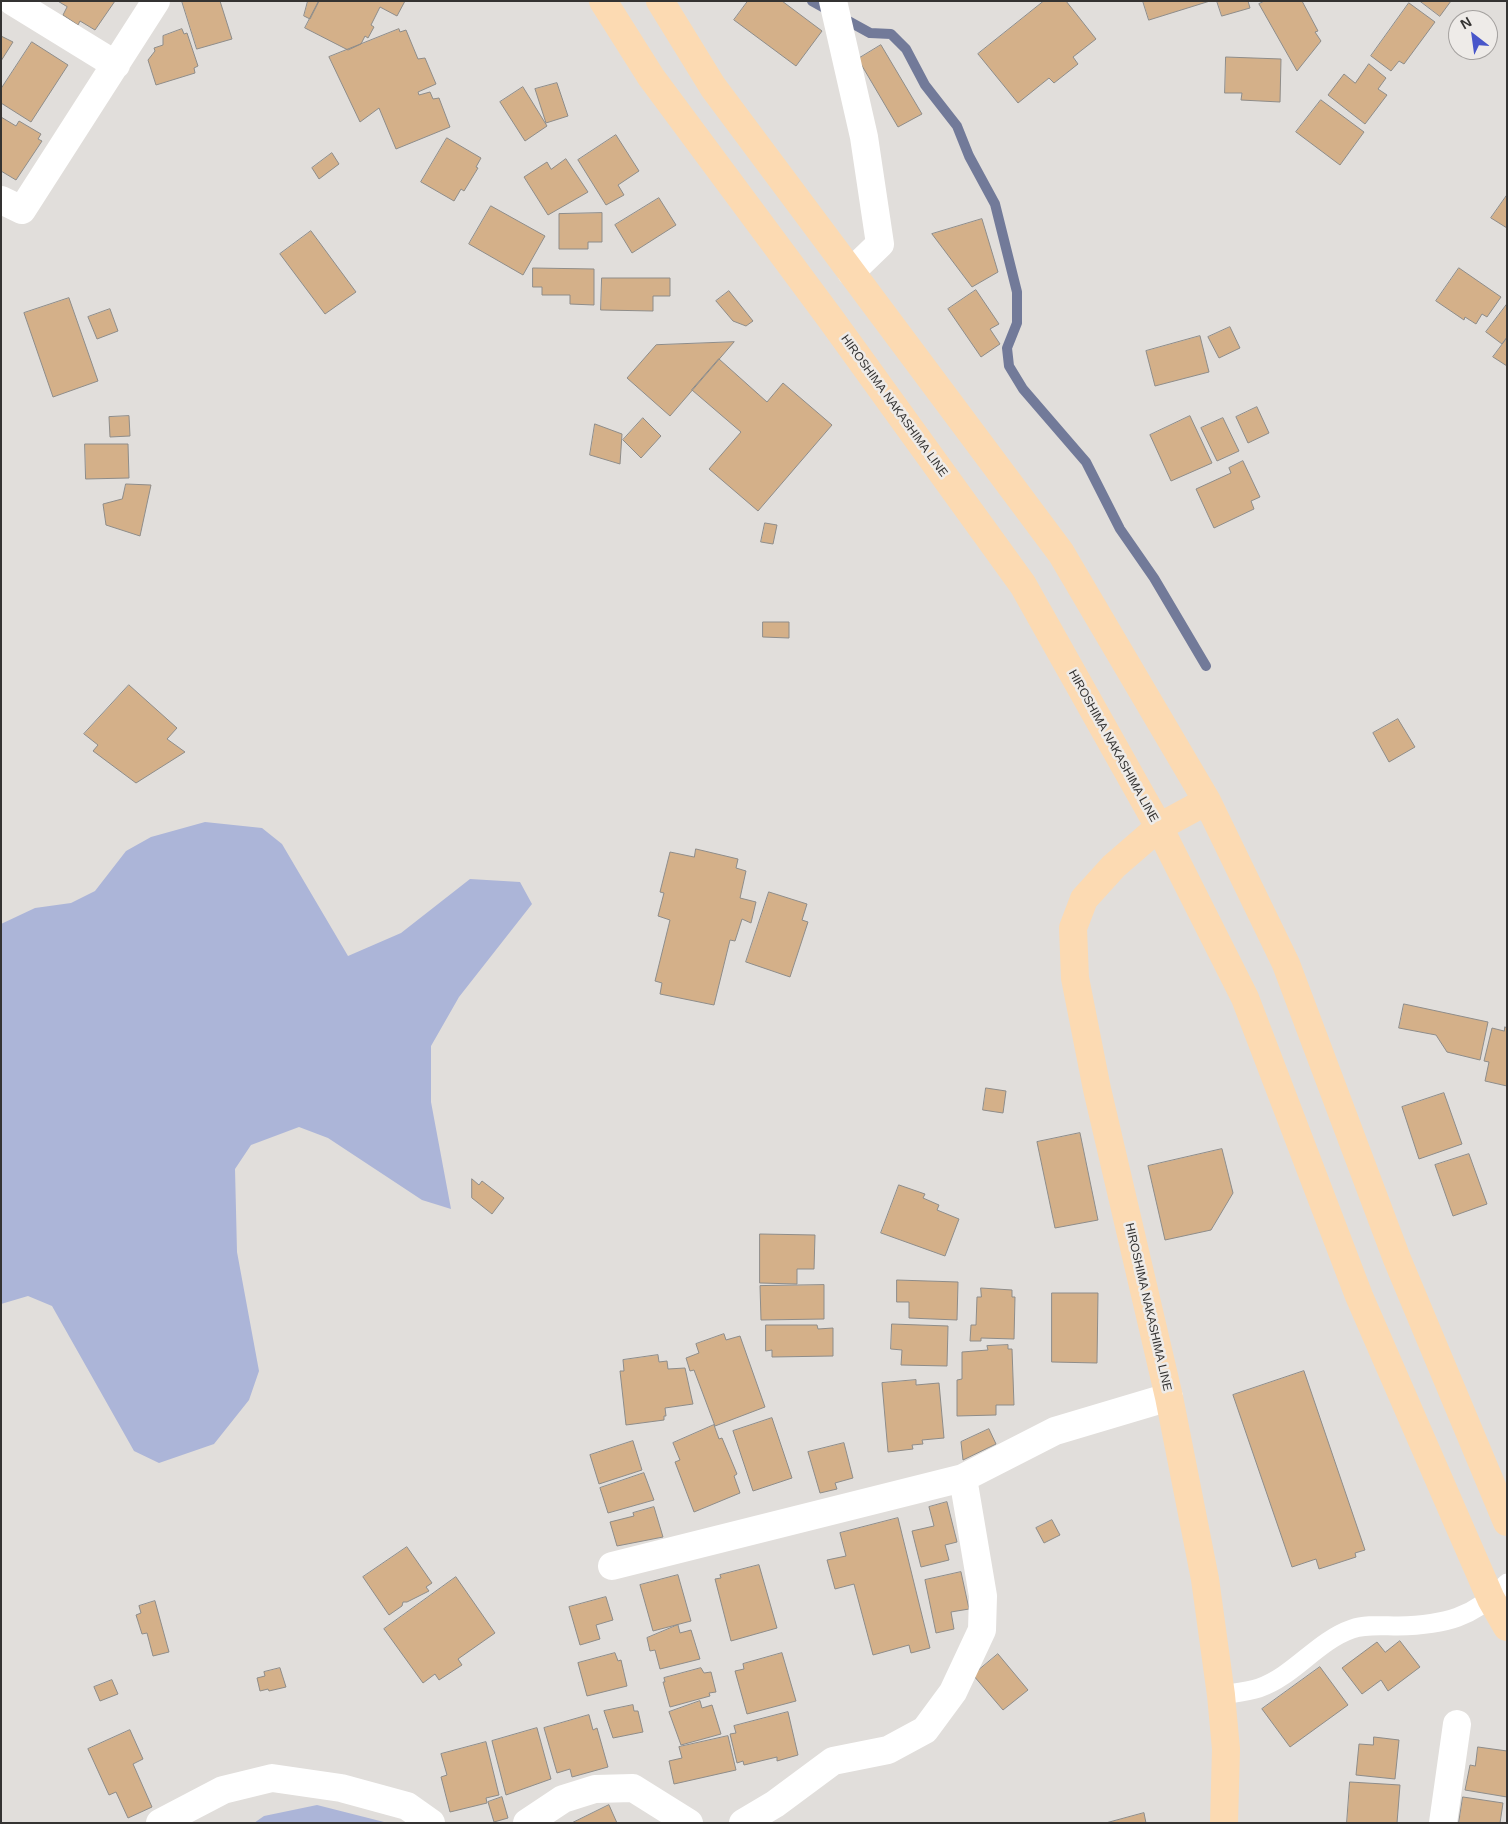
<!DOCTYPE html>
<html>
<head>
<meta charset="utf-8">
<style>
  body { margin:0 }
  #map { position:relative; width:1508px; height:1824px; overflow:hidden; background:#e1dedb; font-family:Arial,sans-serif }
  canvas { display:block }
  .frame { position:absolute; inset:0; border:2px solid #343332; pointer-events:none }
  .north { position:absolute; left:1448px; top:10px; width:50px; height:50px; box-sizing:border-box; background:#eeebe8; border:1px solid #a4a19f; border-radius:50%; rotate:330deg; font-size:14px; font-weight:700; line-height:20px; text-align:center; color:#343332 }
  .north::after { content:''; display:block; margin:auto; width:18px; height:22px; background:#4856ca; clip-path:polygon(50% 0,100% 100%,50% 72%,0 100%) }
</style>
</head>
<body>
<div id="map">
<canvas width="1508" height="1824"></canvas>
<div class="frame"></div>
<div class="north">N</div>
</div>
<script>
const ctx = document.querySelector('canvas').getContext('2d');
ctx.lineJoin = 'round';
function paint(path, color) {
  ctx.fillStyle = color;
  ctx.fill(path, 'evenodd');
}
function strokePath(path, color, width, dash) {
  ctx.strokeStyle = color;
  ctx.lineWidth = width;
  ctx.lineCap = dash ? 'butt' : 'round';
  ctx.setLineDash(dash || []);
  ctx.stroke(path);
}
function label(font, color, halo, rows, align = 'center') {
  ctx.font = font + ' Arial,sans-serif';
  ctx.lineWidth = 5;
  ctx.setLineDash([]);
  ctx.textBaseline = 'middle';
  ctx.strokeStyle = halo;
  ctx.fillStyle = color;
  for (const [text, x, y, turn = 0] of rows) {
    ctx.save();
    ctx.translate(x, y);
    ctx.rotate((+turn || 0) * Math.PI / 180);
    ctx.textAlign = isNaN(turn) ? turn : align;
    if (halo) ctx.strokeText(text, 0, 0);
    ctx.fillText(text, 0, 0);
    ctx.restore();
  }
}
paint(new Path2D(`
  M 205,822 L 262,828 L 282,844 L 348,956 L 401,933 L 470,879 L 520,882 L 532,904 L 459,997 L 431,1046 L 431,1102 L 451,1209 L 422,1200 L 328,1138 L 299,1127 L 251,1145 L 235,1169 L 237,1252 L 259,1371 L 249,1400 L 214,1444 L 159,1463 L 134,1451 L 52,1306 L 28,1296 L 1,1304 L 1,924 L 35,908 L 71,903 L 95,891 L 126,851 L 151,837 Z
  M 317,1805 L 388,1823 L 254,1823 L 264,1816 Z`), '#acb5d8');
strokePath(new Path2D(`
  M 812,1 L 870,33 L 891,34 L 906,49 L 925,85 L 957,126 L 969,156 L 995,204 L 1017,292 L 1017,323 L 1007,348 L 1009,366 L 1023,389 L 1086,462 L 1120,529 L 1154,578 L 1206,666`), '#727a99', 10);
const building = new Path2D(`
  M 58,1 L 115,1 L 95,30 L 80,21 L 78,25 L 63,15 L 67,7 Z
  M 182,1 L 220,1 L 232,39 L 197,49 Z
  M 308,1 L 319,1 L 310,19 L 304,16 Z
  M 319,1 L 405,1 L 397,16 L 380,7 L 371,25 L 374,27 L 368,38 L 365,36 L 361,44 L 348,50 L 305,28 Z
  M 748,1 L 782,1 L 822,31 L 796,66 L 734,20 Z
  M 1044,1 L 1066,1 L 1096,39 L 1073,57 L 1078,64 L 1054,83 L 1049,78 L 1018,103 L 978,54 Z
  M 1143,1 L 1210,1 L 1149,20 Z
  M 1217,1 L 1248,1 L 1250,8 L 1222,16 Z
  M 1265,1 L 1302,1 L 1318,31 L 1315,32 L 1321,41 L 1297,71 L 1259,4 Z
  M 1420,1 L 1451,1 L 1440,16 Z
  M 1409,3 L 1435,22 L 1404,64 L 1399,61 L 1391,71 L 1371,56 Z
  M 182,29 L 184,34 L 187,33 L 198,66 L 194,68 L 195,73 L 156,85 L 148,60 L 155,51 L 154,48 L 163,45 L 163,36 Z
  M 399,29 L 400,32 L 406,30 L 418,59 L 425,58 L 436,84 L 418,92 L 419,95 L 430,92 L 433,99 L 439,98 L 450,127 L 396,149 L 379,108 L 360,122 L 329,57 Z
  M 1,36 L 13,42 L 1,61 Z
  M 32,42 L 68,65 L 31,122 L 1,103 L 1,89 Z
  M 881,45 L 922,114 L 898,127 L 858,59 Z
  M 1226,57 L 1281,59 L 1280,102 L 1241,100 L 1242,93 L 1225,93 Z
  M 1369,64 L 1386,78 L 1378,89 L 1387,95 L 1365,124 L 1328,95 L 1344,74 L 1355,83 Z
  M 557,83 L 568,116 L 546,123 L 535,89 Z
  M 523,87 L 547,126 L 525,141 L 500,102 Z
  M 1321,100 L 1364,132 L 1340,165 L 1296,132 Z
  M 1,117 L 16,126 L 19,121 L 41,134 L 38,139 L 42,141 L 16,180 L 1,171 Z
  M 616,135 L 639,171 L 618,185 L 624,195 L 606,205 L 578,160 Z
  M 447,138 L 481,158 L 476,167 L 478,168 L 464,191 L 461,189 L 454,201 L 421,182 Z
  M 332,153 L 339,164 L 319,179 L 312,168 Z
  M 566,159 L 588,192 L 548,215 L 524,177 L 547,162 L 551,169 Z
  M 1507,195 L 1507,228 L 1491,218 Z
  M 659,198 L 676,225 L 632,253 L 615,225 Z
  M 491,206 L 545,236 L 523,275 L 469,244 Z
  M 602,213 L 602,242 L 588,242 L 588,249 L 559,249 L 559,214 Z
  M 982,219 L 998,272 L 972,287 L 932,234 Z
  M 311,231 L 356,292 L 325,314 L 280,254 Z
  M 533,268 L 594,269 L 594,305 L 570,304 L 570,295 L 542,295 L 542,287 L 533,287 Z
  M 1459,268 L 1501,297 L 1487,317 L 1482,314 L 1476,324 L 1465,317 L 1464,320 L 1436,301 Z
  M 602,278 L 670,278 L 670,296 L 653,296 L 653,311 L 601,310 Z
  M 976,290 L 999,324 L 990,329 L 1000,344 L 981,357 L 948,309 Z
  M 729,291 L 753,321 L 746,326 L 733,321 L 716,301 Z
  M 69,298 L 98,381 L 53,397 L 24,313 Z
  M 1507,304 L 1507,337 L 1502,344 L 1486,332 Z
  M 110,309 L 118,331 L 97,339 L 88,317 Z
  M 1230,327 L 1240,348 L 1219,358 L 1208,337 Z
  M 1200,336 L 1209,372 L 1155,386 L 1146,351 Z
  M 1507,338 L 1507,366 L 1493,357 Z
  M 734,342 L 670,416 L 627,378 L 656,345 Z
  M 719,359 L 767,402 L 783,383 L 832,425 L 758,511 L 709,469 L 741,432 L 692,390 Z
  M 1257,407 L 1269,433 L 1248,443 L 1236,417 Z
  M 129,416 L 130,436 L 110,437 L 109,417 Z
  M 1190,416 L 1212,463 L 1171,481 L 1150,435 Z
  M 643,418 L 661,436 L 641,458 L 623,440 Z
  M 1223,418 L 1239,451 L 1217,461 L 1201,428 Z
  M 595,424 L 622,434 L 620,464 L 590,455 Z
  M 85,444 L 128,444 L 129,478 L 86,479 Z
  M 1243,461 L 1260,497 L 1251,501 L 1254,509 L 1214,528 L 1196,489 L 1231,473 L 1229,468 Z
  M 126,484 L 151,485 L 140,536 L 106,525 L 103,504 L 122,499 Z
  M 765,523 L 777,525 L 773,544 L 761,542 Z
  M 763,622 L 789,622 L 789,638 L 763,637 Z
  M 129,685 L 177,728 L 167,739 L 185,752 L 136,783 L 93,751 L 98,745 L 84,734 Z
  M 1398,719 L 1415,747 L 1389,762 L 1373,733 Z
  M 696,849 L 738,859 L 736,868 L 746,871 L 740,898 L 756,902 L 751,923 L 742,919 L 735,941 L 730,940 L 714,1005 L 660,994 L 662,983 L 655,981 L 670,920 L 658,916 L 664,893 L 660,892 L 670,852 L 694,857 Z
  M 769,892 L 807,904 L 802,920 L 808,922 L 790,977 L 746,962 Z
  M 1404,1004 L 1488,1022 L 1480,1060 L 1447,1052 L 1436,1035 L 1399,1028 Z
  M 1505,1027 L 1507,1028 L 1507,1086 L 1485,1081 L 1489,1062 L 1484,1061 L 1492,1028 L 1504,1031 Z
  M 986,1088 L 1006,1091 L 1003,1113 L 983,1110 Z
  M 1444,1093 L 1462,1144 L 1419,1159 L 1402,1107 Z
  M 1080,1133 L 1098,1220 L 1055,1228 L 1037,1142 Z
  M 1222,1149 L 1233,1193 L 1211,1230 L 1165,1240 L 1148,1166 Z
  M 1469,1154 L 1487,1204 L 1453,1216 L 1435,1165 Z
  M 472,1179 L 479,1185 L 482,1181 L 504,1198 L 492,1214 L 472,1198 Z
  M 899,1185 L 925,1194 L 923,1198 L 939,1205 L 937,1210 L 959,1219 L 945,1256 L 881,1233 Z
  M 760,1234 L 815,1235 L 814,1269 L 797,1269 L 797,1284 L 760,1283 Z
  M 897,1280 L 958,1282 L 957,1320 L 909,1318 L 909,1302 L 897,1302 Z
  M 824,1285 L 824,1319 L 761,1320 L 760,1286 Z
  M 981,1288 L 1012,1290 L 1012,1297 L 1015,1297 L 1014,1339 L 981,1338 L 981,1341 L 970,1341 L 971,1325 L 976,1325 L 977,1297 L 981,1297 Z
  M 1052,1293 L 1098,1293 L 1097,1363 L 1052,1362 Z
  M 892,1324 L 948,1326 L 947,1366 L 901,1365 L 902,1350 L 891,1349 Z
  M 766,1325 L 817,1325 L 818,1329 L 833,1328 L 833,1356 L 772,1357 L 772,1350 L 766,1351 Z
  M 724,1334 L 726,1340 L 740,1336 L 765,1407 L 715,1426 L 694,1370 L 690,1371 L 686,1358 L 699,1353 L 696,1344 Z
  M 1008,1345 L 1008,1349 L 1012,1349 L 1014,1405 L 996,1405 L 996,1415 L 957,1416 L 957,1380 L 962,1379 L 962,1352 L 988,1350 L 987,1346 Z
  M 658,1355 L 659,1362 L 667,1361 L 668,1369 L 685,1368 L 693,1404 L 665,1408 L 666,1416 L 664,1416 L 664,1420 L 626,1425 L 620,1371 L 624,1371 L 623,1360 Z
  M 1304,1371 L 1365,1550 L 1355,1553 L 1356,1557 L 1319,1569 L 1316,1559 L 1292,1567 L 1233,1395 Z
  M 916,1380 L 916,1385 L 939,1383 L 944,1438 L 922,1440 L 923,1444 L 912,1445 L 913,1449 L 888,1452 L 882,1383 Z
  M 772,1418 L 792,1478 L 753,1491 L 733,1431 Z
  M 714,1425 L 719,1439 L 722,1438 L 737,1474 L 734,1476 L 740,1493 L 694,1512 L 675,1462 L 680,1460 L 673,1443 Z
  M 989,1429 L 996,1444 L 963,1460 L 961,1442 Z
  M 633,1441 L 642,1470 L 599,1484 L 590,1455 Z
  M 844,1443 L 853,1478 L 835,1483 L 837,1489 L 820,1493 L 808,1452 Z
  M 644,1473 L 654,1500 L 608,1513 L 600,1488 Z
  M 947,1502 L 957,1542 L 945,1545 L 949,1560 L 921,1567 L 912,1531 L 934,1526 L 929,1507 Z
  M 654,1507 L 663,1537 L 617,1546 L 610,1522 L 634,1516 L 633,1513 Z
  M 898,1518 L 930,1648 L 911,1653 L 909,1645 L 873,1655 L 854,1584 L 835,1589 L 827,1560 L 846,1556 L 840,1533 Z
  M 1052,1520 L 1060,1535 L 1044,1543 L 1036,1528 Z
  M 407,1547 L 432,1583 L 426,1587 L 429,1591 L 407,1602 L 403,1602 L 402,1606 L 389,1615 L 363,1577 Z
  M 759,1565 L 777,1628 L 731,1641 L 715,1579 L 721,1578 L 720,1575 Z
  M 961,1572 L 969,1609 L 951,1612 L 954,1629 L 936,1633 L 925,1580 Z
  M 678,1575 L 691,1621 L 653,1631 L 640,1585 Z
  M 456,1577 L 495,1633 L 458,1659 L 462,1665 L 439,1680 L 435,1674 L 423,1683 L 384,1629 Z
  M 606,1597 L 613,1620 L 596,1625 L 600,1639 L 580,1645 L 569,1607 Z
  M 155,1601 L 169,1652 L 153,1656 L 147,1633 L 142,1634 L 136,1615 L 141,1613 L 139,1606 Z
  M 678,1625 L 680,1633 L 691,1630 L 700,1659 L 660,1669 L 655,1650 L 650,1651 L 647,1638 Z
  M 1400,1641 L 1420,1667 L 1388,1691 L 1381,1680 L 1362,1694 L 1342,1668 L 1377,1642 L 1385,1652 Z
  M 615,1653 L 618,1661 L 621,1660 L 627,1686 L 587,1696 L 578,1663 Z
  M 782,1653 L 796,1701 L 747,1714 L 735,1671 L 744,1669 L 743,1664 Z
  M 998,1654 L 1028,1690 L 1003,1710 L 973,1675 Z
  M 1320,1667 L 1348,1705 L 1290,1747 L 1262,1709 Z
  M 280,1668 L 286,1687 L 269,1691 L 268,1689 L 260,1691 L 257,1678 L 265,1676 L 264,1672 Z
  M 701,1668 L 704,1673 L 711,1672 L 716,1692 L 709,1693 L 710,1696 L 670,1707 L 663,1682 L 665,1682 L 664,1678 Z
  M 112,1680 L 118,1694 L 100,1701 L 94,1687 Z
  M 700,1701 L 702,1708 L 712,1705 L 721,1734 L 681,1745 L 669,1712 Z
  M 633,1705 L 634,1711 L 638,1711 L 643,1732 L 613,1738 L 604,1711 Z
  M 788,1712 L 798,1755 L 777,1761 L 777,1757 L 744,1765 L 743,1761 L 737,1763 L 730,1734 L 736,1733 L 734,1726 Z
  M 589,1715 L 593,1730 L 597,1728 L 608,1767 L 572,1777 L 570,1769 L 557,1773 L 544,1728 Z
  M 537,1728 L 551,1779 L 506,1795 L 492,1741 Z
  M 130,1730 L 143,1759 L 133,1764 L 152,1807 L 128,1818 L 116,1792 L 109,1795 L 88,1749 Z
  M 728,1736 L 736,1770 L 674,1784 L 669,1761 L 682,1758 L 679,1747 Z
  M 1374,1737 L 1399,1740 L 1395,1779 L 1356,1775 L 1359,1744 L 1373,1745 Z
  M 486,1742 L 499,1795 L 486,1798 L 487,1803 L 450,1812 L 441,1777 L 447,1775 L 441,1754 Z
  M 1478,1747 L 1507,1751 L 1507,1797 L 1465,1790 L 1470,1765 L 1475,1766 Z
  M 1350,1782 L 1400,1785 L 1397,1823 L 1347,1823 Z
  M 502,1797 L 508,1818 L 494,1822 L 488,1802 Z
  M 1463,1797 L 1503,1803 L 1500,1823 L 1459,1823 Z
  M 609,1805 L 617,1823 L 572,1823 Z
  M 1144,1813 L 1146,1823 L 1106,1823 Z`);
paint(building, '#d4b089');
strokePath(building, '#8e8c89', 1);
strokePath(new Path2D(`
  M 1221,1695 C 1233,1693 1247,1692 1259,1688 C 1294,1676 1317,1641 1352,1629 C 1366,1624 1383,1626 1398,1626 C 1445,1625 1473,1618 1507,1583`), '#fff', 19);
strokePath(new Path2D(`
  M 12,1 L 116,65
  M 833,1 L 864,137 L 880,244 L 851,272
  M 1,200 L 22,210 L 156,1
  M 612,1566 L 963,1478 L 1055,1431 L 1169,1397
  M 160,1823 L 223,1790 L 272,1778 L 341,1788 L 407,1806 L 431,1823
  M 527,1823 L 563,1799 L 595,1789 L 633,1788 L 689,1823
  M 743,1823 L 775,1804 L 833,1761 L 888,1750 L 925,1730 L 953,1692 L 982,1630 L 983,1596 L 963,1478
  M 1443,1823 L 1457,1724`), '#fff', 28);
strokePath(new Path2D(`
  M 603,1 L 651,77 L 830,318 L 1023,585 L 1159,827 L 1245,998 L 1359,1296 L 1491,1599 L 1507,1627
  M 660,1 L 713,87 L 1061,553 L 1207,801 L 1286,964 L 1397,1259 L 1507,1522
  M 1207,801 L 1159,827 L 1114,866 L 1084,899 L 1073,928 L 1075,978 L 1097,1089 L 1169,1397 L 1205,1579 L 1221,1695 L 1226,1749 L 1224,1823`), '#fcdab2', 28);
label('12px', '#343332', '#eeebe8', [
  ["HIROSHIMA NAKASHIMA LINE",894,406,54],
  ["HIROSHIMA NAKASHIMA LINE",1113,746,61],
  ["HIROSHIMA NAKASHIMA LINE",1148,1307,77]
]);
</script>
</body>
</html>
